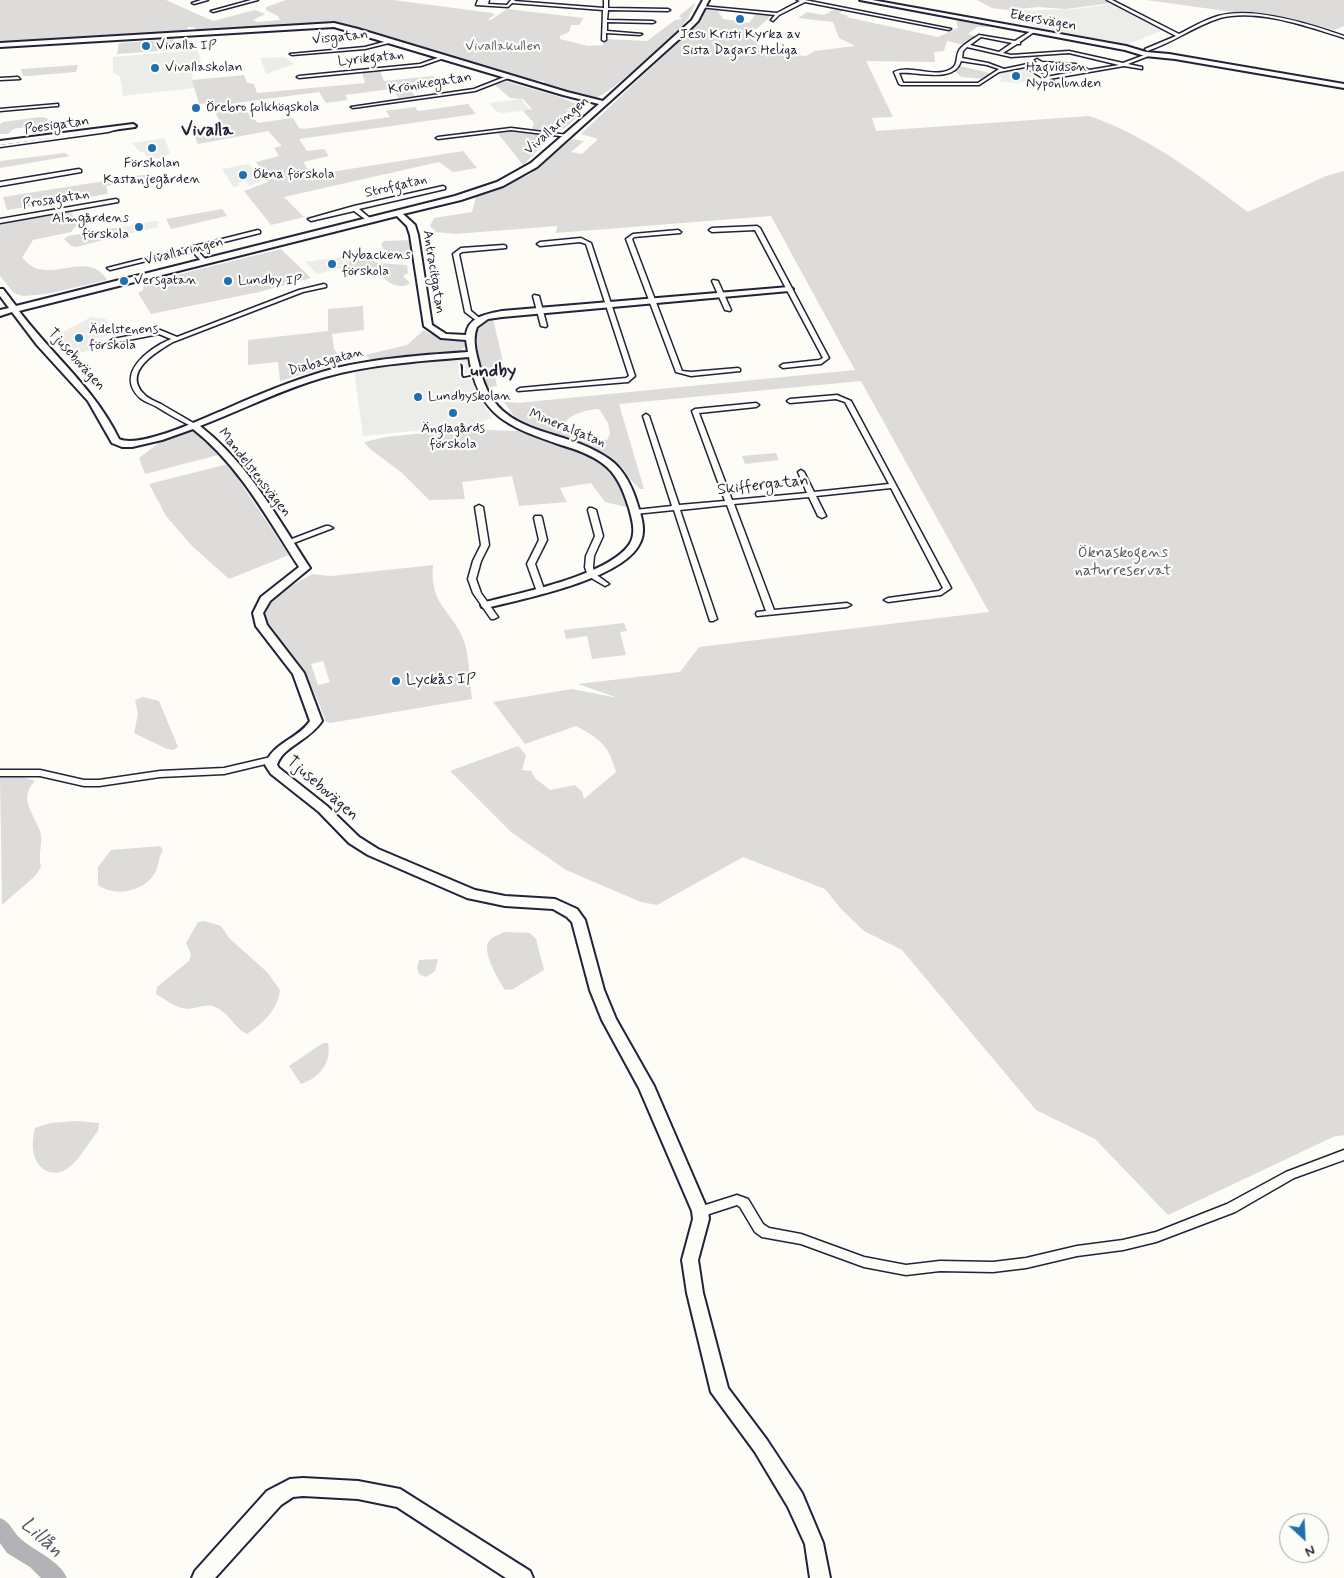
<!DOCTYPE html>
<html>
<head>
<meta charset="utf-8">
<style>
  body { margin:0 }
  #map { position:relative; width:1344px; height:1578px; overflow:hidden; background:#fdfcf7; font-family:Mynerve,sans-serif }
  canvas { display:block }
  .north { position:absolute; left:1279px; top:1513px; width:50px; height:50px; box-sizing:border-box; background:#fdfcf7; border:1px solid #a5a5ac; border-radius:50%; rotate:155deg; font-size:14px; font-weight:700; line-height:20px; text-align:center; color:#22223b }
  .north::after { content:''; display:block; margin:auto; width:18px; height:22px; background:#1f6fb2; clip-path:polygon(50% 0,100% 100%,50% 72%,0 100%) }
</style>
</head>
<body>
<div id="map">
<canvas width="1344" height="1578"></canvas>
<div class="north">N</div>
</div>
<script>
const ctx = document.querySelector('canvas').getContext('2d');
ctx.lineJoin = 'round';
function paint(path, color) {
  ctx.fillStyle = color;
  ctx.fill(path, 'evenodd');
}
function strokePath(path, color, width, dash) {
  ctx.strokeStyle = color;
  ctx.lineWidth = width;
  ctx.lineCap = dash ? 'butt' : 'round';
  ctx.setLineDash(dash || []);
  ctx.stroke(path);
}
function label(font, color, halo, rows, align = 'center') {
  ctx.font = font + ' Mynerve,sans-serif';
  ctx.lineWidth = 4.5;
  ctx.setLineDash([]);
  ctx.textBaseline = 'middle';
  ctx.strokeStyle = halo;
  ctx.fillStyle = color;
  for (const [text, x, y, turn = 0] of rows) {
    ctx.save();
    ctx.translate(x, y);
    ctx.rotate((+turn || 0) * Math.PI / 180);
    ctx.textAlign = isNaN(turn) ? turn : align;
    if (halo) ctx.strokeText(text, 0, 0);
    ctx.fillText(text, 0, 0);
    ctx.restore();
  }
}
paint(new Path2D(`
  M 1113,4 L 1164,30 L 1126,45 L 1042,31 L 1008,11 L 1076,9 Z
  M 198,50 L 201,62 L 192,75 L 194,88 L 123,96 L 120,76 L 113,73 L 113,57 Z
  M 285,57 L 294,64 L 266,74 L 260,58 Z
  M 1023,69 L 1038,79 L 1016,83 L 998,81 L 1003,78 L 997,76 L 1001,73 Z
  M 521,99 L 530,110 L 502,113 L 496,111 L 489,103 Z
  M 165,138 L 170,154 L 161,158 L 151,159 L 147,157 L 144,152 L 140,152 L 132,143 Z
  M 249,164 L 264,180 L 249,186 L 246,181 L 238,183 L 239,186 L 233,187 L 222,169 Z
  M 156,221 L 160,223 L 156,224 L 159,227 L 127,234 L 121,227 Z
  M 348,256 L 360,267 L 343,270 L 340,268 L 317,274 L 305,262 Z
  M 91,317 L 106,319 L 113,335 L 88,340 L 91,350 L 71,355 L 67,346 L 59,343 L 60,334 Z
  M 467,358 L 475,391 L 492,418 L 472,425 L 363,436 L 354,370 Z`), '#ecece9');
paint(new Path2D(`
  M 0,0 L 166,0 L 213,21 L 255,10 L 265,14 L 253,20 L 257,22 L 280,20 L 278,16 L 266,10 L 266,7 L 286,0 L 393,0 L 492,13 L 495,15 L 488,19 L 491,20 L 507,9 L 584,18 L 579,25 L 571,25 L 569,32 L 560,36 L 560,39 L 588,46 L 603,45 L 605,39 L 647,41 L 675,20 L 682,19 L 679,16 L 696,2 C 692,10 689,19 683,25 C 669,39 609,96 593,99 L 545,85 L 544,81 L 523,79 L 348,26 L 325,23 L 197,31 L 194,27 L 187,27 L 188,31 L 0,44 Z
  M 977,0 L 1106,0 L 1112,3 L 1066,9 L 1038,7 L 1006,10 L 992,8 Z
  M 1146,0 L 1344,0 L 1344,26 L 1334,30 L 1299,21 Z
  M 705,8 L 717,9 L 723,19 L 749,23 L 755,15 L 740,13 L 741,11 L 769,14 L 771,16 L 749,36 L 759,46 L 792,55 L 806,56 L 815,51 L 855,46 L 839,38 L 833,22 L 798,18 L 807,12 L 824,15 L 837,8 L 845,10 L 839,13 L 849,16 L 846,17 L 938,37 L 958,28 L 956,20 L 994,27 L 977,27 L 968,34 L 975,36 L 964,45 L 947,41 L 944,51 L 934,52 L 935,62 L 866,61 L 893,117 L 872,118 L 876,131 L 1089,116 C 1149,136 1199,176 1248,212 L 1326,176 L 1344,171 L 1344,1135 L 1333,1137 L 1168,1215 L 1095,1139 L 1036,1110 L 902,950 L 864,931 L 842,910 L 825,889 L 743,857 L 657,905 L 641,902 L 566,870 L 511,832 L 450,771 L 518,746 L 526,755 L 522,770 L 531,771 L 535,778 L 550,790 L 575,785 L 582,792 L 584,799 L 616,772 C 608,744 600,739 576,726 L 525,744 L 493,702 L 572,689 L 618,698 L 578,684 L 680,672 L 699,647 L 989,612 L 861,381 L 619,404 L 644,489 L 640,489 L 629,478 L 624,469 L 606,455 L 526,424 L 515,417 L 503,401 L 517,403 L 855,370 L 771,216 L 556,233 L 557,226 L 455,234 L 436,232 L 430,226 L 434,218 L 472,212 L 476,197 L 529,175 L 572,139 L 584,141 L 571,152 L 582,154 L 598,139 L 581,134 L 695,26 ZM 599,409 L 608,423 L 610,434 L 607,440 L 586,439 L 565,423 C 570,414 589,409 599,409 Z
  M 174,39 L 172,50 L 117,54 L 119,43 Z
  M 78,65 L 76,72 L 28,76 L 23,76 L 21,69 Z
  M 960,66 L 990,73 L 985,79 L 961,77 L 955,71 Z
  M 380,71 L 384,81 L 433,76 L 438,82 L 407,86 L 415,96 L 399,98 L 391,89 L 345,95 L 348,100 L 326,103 L 319,92 L 236,103 L 213,109 L 210,103 L 199,104 L 192,80 L 244,75 L 247,83 L 254,84 L 257,93 L 365,83 L 362,73 Z
  M 505,81 L 557,96 L 576,104 L 566,110 L 579,115 C 559,135 559,132 532,129 L 534,123 L 523,111 L 532,109 L 523,99 L 510,98 L 495,85 Z
  M 238,104 L 258,123 L 293,118 L 299,128 L 304,129 L 390,117 L 386,111 L 415,107 L 418,111 L 468,104 L 476,114 L 299,139 L 307,151 L 324,149 L 329,156 L 303,162 L 312,175 L 463,151 L 477,168 L 453,172 L 439,162 L 284,197 L 304,217 L 271,225 L 244,191 L 268,182 L 256,162 L 279,156 L 274,148 L 282,146 L 268,131 L 198,144 L 192,131 L 222,128 L 215,111 Z
  M 40,117 L 47,118 L 49,123 L 13,129 L 8,134 L 0,134 L 0,124 L 3,122 Z
  M 496,131 L 520,131 L 551,137 L 523,165 Z
  M 65,153 L 70,156 L 0,168 L 0,161 Z
  M 149,174 L 150,179 L 106,186 L 108,194 L 7,210 L 3,197 Z
  M 222,209 L 227,216 L 171,229 L 166,219 Z
  M 71,212 L 77,225 L 71,232 L 33,240 L 22,258 C 26,261 30,266 35,268 C 60,277 90,252 107,280 L 47,294 L 23,296 L 14,293 L 0,276 L 0,224 Z
  M 113,228 L 117,228 L 123,235 L 76,247 L 71,246 L 64,239 L 68,236 Z
  M 410,240 L 412,255 C 401,255 385,257 381,244 L 384,241 Z
  M 281,249 L 311,278 L 259,292 L 151,314 L 138,293 L 143,290 L 144,283 Z
  M 370,253 L 379,254 L 373,259 L 376,263 L 407,265 L 408,273 L 403,276 L 410,283 C 400,290 390,284 382,277 L 385,272 L 374,269 L 350,271 L 348,263 L 360,255 Z
  M 363,306 L 364,330 L 332,334 L 334,349 L 343,363 L 280,381 L 278,362 L 248,365 L 248,340 L 328,331 L 328,309 Z
  M 493,319 L 505,370 L 494,373 L 497,386 L 484,388 L 474,329 L 483,321 Z
  M 424,330 C 437,340 455,335 467,345 L 460,351 L 455,352 L 378,360 L 371,360 L 365,355 L 407,345 Z
  M 462,429 L 518,431 L 593,458 L 614,473 L 630,508 L 605,502 L 591,483 L 560,488 L 567,502 L 519,506 L 512,476 L 462,482 L 465,499 L 429,500 L 402,473 L 369,448 L 364,442 L 386,437 Z
  M 190,430 L 199,432 L 218,455 L 145,474 L 139,458 L 164,439 Z
  M 776,453 L 779,460 L 745,464 L 742,456 Z
  M 228,464 L 289,555 L 229,579 L 192,546 L 166,516 L 149,484 Z
  M 433,565 C 430,604 448,607 462,636 C 470,654 469,679 472,699 L 330,723 L 325,721 C 315,680 284,651 264,616 L 268,604 L 279,593 L 312,574 L 331,576 ZM 323,661 L 330,682 L 318,685 L 311,664 Z
  M 624,623 L 627,631 L 620,632 L 626,655 L 592,659 L 587,636 L 566,639 L 564,630 Z
  M 143,697 L 159,701 L 178,747 L 173,750 L 167,749 L 134,733 L 138,714 L 135,700 Z
  M 18,775 L 35,781 C 16,800 37,816 41,835 C 42,846 38,856 41,867 L 35,876 L 2,905 L 0,776 Z
  M 160,846 L 163,850 C 158,858 159,866 155,873 C 144,892 115,897 98,885 L 98,867 L 111,850 Z
  M 204,921 L 221,926 L 229,938 L 267,972 L 280,990 C 278,1009 263,1024 247,1034 C 234,1028 230,1013 215,1007 C 206,1003 198,1008 188,1009 C 177,1009 165,999 156,994 L 157,987 L 189,961 L 191,954 L 186,943 L 198,922 Z
  M 504,932 L 530,933 L 536,939 L 544,970 L 513,989 L 505,990 C 499,981 483,954 488,943 C 490,937 499,935 504,932 Z
  M 438,959 L 435,971 L 426,977 L 419,974 L 417,967 L 419,960 Z
  M 323,1043 L 328,1043 C 332,1063 319,1078 301,1084 L 289,1066 Z
  M 77,1121 L 99,1123 L 98,1131 C 88,1143 78,1163 65,1170 C 61,1173 53,1173 49,1172 C 31,1165 31,1144 35,1128 L 50,1123 Z`), '#dddcdb');
paint(new Path2D(`
  M 0,1518 C 11,1522 13,1533 22,1540 C 35,1551 60,1561 67,1578 L 41,1578 L 30,1567 L 7,1553 L 0,1543 Z`), '#b2b2b7');
const street = new Path2D(`
  M 201,0 L 208,0 L 194,4 L 192,3 Z
  M 251,0 L 258,0 L 213,12 L 211,11 Z
  M 478,0 L 489,0 L 488,4 L 507,5 L 511,0 L 515,0 L 514,1 L 604,8 L 604,0 L 608,0 L 608,8 L 668,9 L 670,10 L 668,11 L 608,10 L 607,20 L 653,21 L 655,22 L 653,23 L 607,22 L 607,31 L 642,34 L 640,35 L 606,33 L 606,40 L 604,41 L 602,40 L 603,10 L 512,3 L 508,7 L 476,5 Z
  M 797,0 L 805,0 L 951,29 L 949,30 L 805,2 L 779,15 L 773,21 L 771,20 L 775,15 L 700,7 L 702,6 L 777,13 L 800,1 Z
  M 1107,0 L 1112,0 L 1179,34 C 1191,28 1204,20 1218,16 C 1253,6 1310,24 1344,36 L 1344,38 C 1309,27 1257,8 1220,18 C 1194,26 1173,43 1147,51 L 1145,49 L 1176,36 Z
  M 1031,31 L 1034,32 L 1020,42 L 1020,44 L 1017,44 L 1003,53 L 1011,55 L 1069,51 L 1123,63 L 1147,54 L 1151,55 L 1128,64 L 1142,67 L 1142,69 L 1124,66 L 1049,79 L 1056,83 L 1054,85 L 1025,67 L 999,72 L 979,85 L 901,85 L 899,84 L 894,72 C 911,64 934,79 951,69 C 959,65 955,55 960,49 C 964,44 973,39 979,35 L 1015,41 ZM 981,37 L 1012,43 L 999,52 L 970,45 ZM 967,47 L 1011,57 L 1069,53 L 1119,65 L 1089,70 L 1075,64 L 1042,62 L 1037,59 L 1035,60 L 1037,62 L 1004,69 L 988,63 L 962,58 L 963,51 ZM 961,61 L 987,65 L 999,69 L 978,83 L 903,83 L 899,73 C 917,71 954,84 961,61 ZM 1041,64 L 1074,66 L 1084,70 L 1046,77 L 1030,66 Z
  M 391,40 L 393,42 L 365,49 L 292,55 L 290,54 L 365,47 Z
  M 443,56 L 447,57 L 421,66 L 299,78 L 297,77 L 299,76 L 420,64 Z
  M 507,76 L 511,77 L 475,91 L 353,108 L 351,107 L 474,89 Z
  M 18,77 L 20,79 L 0,80 L 0,78 Z
  M 58,104 L 58,106 L 56,106 L 0,111 L 0,109 Z
  M 116,127 L 118,127 L 118,129 L 108,132 L 0,147 L 0,145 L 107,130 Z
  M 511,128 L 568,135 L 570,136 L 568,137 L 511,130 L 438,139 L 436,138 L 438,137 Z
  M 79,169 L 81,170 L 81,172 L 0,186 L 0,182 Z
  M 443,186 L 445,187 L 445,189 L 359,209 L 371,219 L 371,221 L 369,222 L 354,211 L 311,221 L 308,219 L 354,206 Z
  M 116,199 L 118,200 L 118,202 L 0,223 L 0,219 Z
  M 757,226 L 760,228 L 829,358 L 821,364 L 783,368 L 780,366 L 783,364 L 819,360 L 823,358 L 755,230 L 712,232 L 709,230 L 712,228 Z
  M 258,230 L 260,231 L 260,233 L 196,249 L 206,260 L 206,262 L 202,262 L 191,250 L 110,270 L 107,268 Z
  M 678,230 L 681,232 L 680,233 L 634,237 L 632,239 L 682,371 L 691,372 L 738,368 L 740,369 L 740,371 L 691,376 L 676,372 L 626,239 L 633,234 Z
  M 581,238 L 591,243 L 635,376 L 628,382 L 518,391 L 517,390 L 520,388 L 626,378 L 629,376 L 586,244 L 580,242 L 540,246 L 537,244 L 540,242 Z
  M 504,245 L 506,246 L 506,248 L 462,252 L 459,254 L 471,311 L 482,320 L 477,321 L 465,312 L 453,254 L 461,248 Z
  M 713,280 L 718,281 L 731,310 L 730,311 L 725,310 L 712,281 Z
  M 324,284 L 326,285 L 326,287 L 303,292 L 173,342 C 156,352 122,372 144,394 C 148,399 155,401 161,404 C 172,411 184,417 195,424 L 195,426 L 191,426 C 179,420 168,414 157,407 C 152,404 145,402 140,398 C 114,373 150,348 171,339 L 159,334 L 113,343 L 110,341 L 113,339 L 160,330 L 177,337 L 299,290 Z
  M 534,295 L 539,296 L 547,326 L 546,327 L 541,326 L 533,296 Z
  M 837,395 L 851,401 L 951,588 L 941,595 L 888,602 L 884,600 L 888,598 L 939,591 L 943,588 L 891,488 L 816,496 L 826,516 L 822,518 L 818,516 L 809,497 L 734,504 L 774,610 L 847,603 L 851,605 L 847,607 L 757,616 L 756,614 L 757,612 L 766,611 L 727,505 L 680,510 L 717,619 L 713,621 L 710,621 L 674,510 L 635,514 L 631,512 L 635,510 L 672,506 L 643,416 L 646,414 L 649,416 L 679,505 L 725,501 L 692,411 L 695,409 L 756,403 L 759,405 L 756,407 L 699,413 L 732,500 L 807,493 L 798,472 L 801,470 L 804,472 L 814,492 L 889,484 L 845,402 L 836,399 L 790,403 L 787,401 L 790,399 Z
  M 479,505 L 483,507 L 489,545 L 481,561 L 476,579 L 481,593 L 498,617 L 494,619 L 491,619 L 473,593 L 468,579 L 473,561 L 481,545 L 475,507 Z
  M 589,508 L 592,508 L 596,510 L 603,536 L 594,556 L 593,567 L 594,573 L 609,584 L 605,586 L 588,576 L 585,567 L 586,556 L 595,536 L 588,510 Z
  M 535,516 L 541,516 L 542,518 L 547,540 L 535,564 L 544,589 L 540,591 L 536,589 L 527,564 L 539,540 L 534,518 Z
  M 326,526 L 329,526 L 333,528 L 291,544 L 285,544 L 284,542 Z
  M 271,757 L 275,760 L 274,762 L 224,774 L 160,777 L 99,786 L 84,786 L 40,776 L 0,776 L 0,770 L 40,770 L 84,780 L 99,780 L 160,771 L 224,768 Z
  M 1344,1150 L 1344,1160 L 1294,1178 L 1235,1212 L 1156,1242 L 1123,1250 L 1077,1256 L 1026,1268 L 993,1272 L 940,1271 L 906,1275 L 864,1267 L 801,1244 L 762,1237 L 755,1232 L 740,1207 L 737,1205 L 700,1217 L 696,1216 L 694,1212 L 696,1208 L 737,1195 L 748,1199 L 763,1224 L 769,1228 L 801,1234 L 864,1257 L 906,1265 L 940,1261 L 993,1262 L 1026,1258 L 1077,1246 L 1123,1240 L 1156,1232 L 1227,1204 L 1286,1172 Z`);
const secondary = new Path2D(`
  M 703,0 L 709,0 L 698,21 L 687,32 L 537,167 L 503,186 L 461,200 L 403,214 L 415,225 L 418,235 L 432,325 L 446,334 L 466,335 C 468,317 486,314 502,311 L 789,287 L 793,289 L 789,291 L 502,317 L 488,319 L 477,327 C 472,339 476,353 479,364 C 493,441 560,424 609,459 C 625,470 633,489 638,506 C 642,518 646,532 640,543 C 624,579 523,599 486,608 L 482,607 L 481,605 L 482,603 C 519,593 607,576 629,545 C 637,534 632,519 629,508 C 624,492 617,473 602,463 C 590,454 575,449 561,445 C 509,427 478,416 469,357 C 420,361 372,364 325,377 C 282,389 242,410 200,426 C 248,463 278,519 310,568 L 270,601 L 263,613 L 267,625 L 304,673 L 322,721 C 309,741 283,746 277,765 L 279,768 L 327,806 L 359,837 L 378,849 L 475,890 L 505,896 L 555,899 L 577,909 L 585,920 L 604,990 L 616,1019 L 654,1086 L 708,1211 L 709,1219 L 698,1260 L 703,1293 L 728,1388 L 767,1440 L 802,1493 L 823,1543 L 830,1578 L 810,1578 L 805,1544 L 788,1507 L 755,1452 L 711,1392 L 687,1293 L 682,1260 L 693,1219 L 692,1211 L 639,1088 L 602,1020 L 590,990 L 572,922 L 567,917 L 553,909 L 505,906 L 467,898 L 368,855 L 349,843 L 319,812 L 271,774 L 265,765 C 273,742 297,740 310,721 L 293,674 L 256,626 L 253,613 L 261,597 L 299,567 C 268,519 239,465 193,429 L 162,440 L 132,447 L 122,447 L 112,443 L 88,401 L 37,345 L 12,312 L 0,316 L 0,310 L 9,308 L 0,296 L 0,289 L 3,289 L 16,306 L 455,196 L 497,182 L 531,163 L 599,104 L 563,95 L 334,27 L 0,47 L 0,43 L 334,23 L 358,29 L 567,92 L 603,101 L 692,20 ZM 397,216 L 407,226 L 410,235 L 424,326 L 441,338 L 466,340 L 468,352 C 424,355 379,358 336,368 C 298,378 262,393 226,409 C 204,418 140,449 119,439 C 95,389 52,355 19,311 Z
  M 860,0 L 872,0 L 1126,46 L 1146,52 L 1169,54 L 1344,84 L 1344,88 L 1175,59 L 1145,56 L 1125,50 Z
  M 133,124 L 136,126 L 135,127 L 0,145 L 0,141 Z
  M 303,1478 L 358,1481 L 400,1489 L 530,1571 L 533,1578 L 506,1578 L 397,1507 L 358,1499 L 303,1496 L 293,1497 L 281,1505 L 215,1578 L 192,1578 L 195,1571 L 267,1491 L 290,1479 Z`);
strokePath(street, '#22223b', 3);
strokePath(secondary, '#22223b', 4);
paint(street, '#fdfcf7');
paint(secondary, '#fdfcf7');
for (const [x, y, r, color] of [
  [740,19,5,"#1f6fb2"],
  [146,46,5,"#1f6fb2"],
  [155,68,5,"#1f6fb2"],
  [1016,76,5,"#1f6fb2"],
  [196,108,5,"#1f6fb2"],
  [152,148,5,"#1f6fb2"],
  [243,175,5,"#1f6fb2"],
  [139,227,5,"#1f6fb2"],
  [332,264,5,"#1f6fb2"],
  [124,281,5,"#1f6fb2"],
  [228,281,5,"#1f6fb2"],
  [79,338,5,"#1f6fb2"],
  [418,397,5,"#1f6fb2"],
  [453,413,5,"#1f6fb2"],
  [396,681,5,"#1f6fb2"]
]) {
  const dot = new Path2D();
  dot.arc(x, y, r, 0, 2 * Math.PI);
  ctx.fillStyle = color;
  ctx.fill(dot);
  strokePath(dot, '#fdfcf7', 2);
}
label('14px', '#22223b', '#fdfcf7', [
  ["Ekersvägen",1043,21,10],
  ["Visgatan",340,38,-6],
  ["Lyrikgatan",371,59,-6],
  ["Krönikegatan",430,84,-9],
  ["Poesigatan",57,126,-8],
  ["Vivallaringen",557,126,-41],
  ["Strofgatan",396,187,-13],
  ["Prosagatan",56,200,-9],
  ["Vivallaringen",184,252,-14],
  ["Antracitgatan",433,272,81],
  ["Tjusebovägen",76,360,48],
  ["Diabasgatan",326,362,-15],
  ["Mineralgatan",567,429,22],
  ["Mandelstensvägen",254,473,52]
]);
label('14px', '#22223b', '#fdfcf7', [
  ["Jesu Kristi Kyrka av",740,35,"center"],
  ["Sista Dagars Heliga",740,51,"center"],
  ["Vivalla IP",156,46],
  ["Vivallaskolan",165,68],
  ["Hagvidson",1026,68],
  ["Nyponlunden",1026,84],
  ["Örebro folkhögskola",206,108],
  ["Förskolan",152,164,"center"],
  ["Kastanjegården",152,180,"center"],
  ["Ökna förskola",253,175],
  ["Almgårdens",129,219,"right"],
  ["förskola",129,235,"right"],
  ["Nybackens",342,256],
  ["förskola",342,272],
  ["Versgatan",134,281],
  ["Lundby IP",238,281],
  ["Ädelstenens",89,330],
  ["förskola",89,346],
  ["Lundbyskolan",428,397],
  ["Änglagårds",453,429,"center"],
  ["förskola",453,445,"center"]
], 'left');
label('14px', '#5a5a6b', '#fdfcf7', [
  ["Vivallakullen",503,47]
]);
label('16px', '#22223b', '#fdfcf7', [
  ["Skiffergatan",763,486,-6],
  ["Tjusebovägen",322,789,41]
]);
label('16px', '#5a5a6b', '#fdfcf7', [
  ["Öknaskogens",1123,554],
  ["naturreservat",1123,572]
]);
label('16px', '#22223b', '#fdfcf7', [
  ["Lyckås IP",406,681]
], 'left');
label('bold 18px', '#22223b', '#fdfcf7', [
  ["Vivalla",207,131],
  ["Lundby",488,372]
]);
label('italic 21px', '#545466', '#fdfcf7', [
  ["Lillån",41,1538,41]
]);
</script>
</body>
</html>
